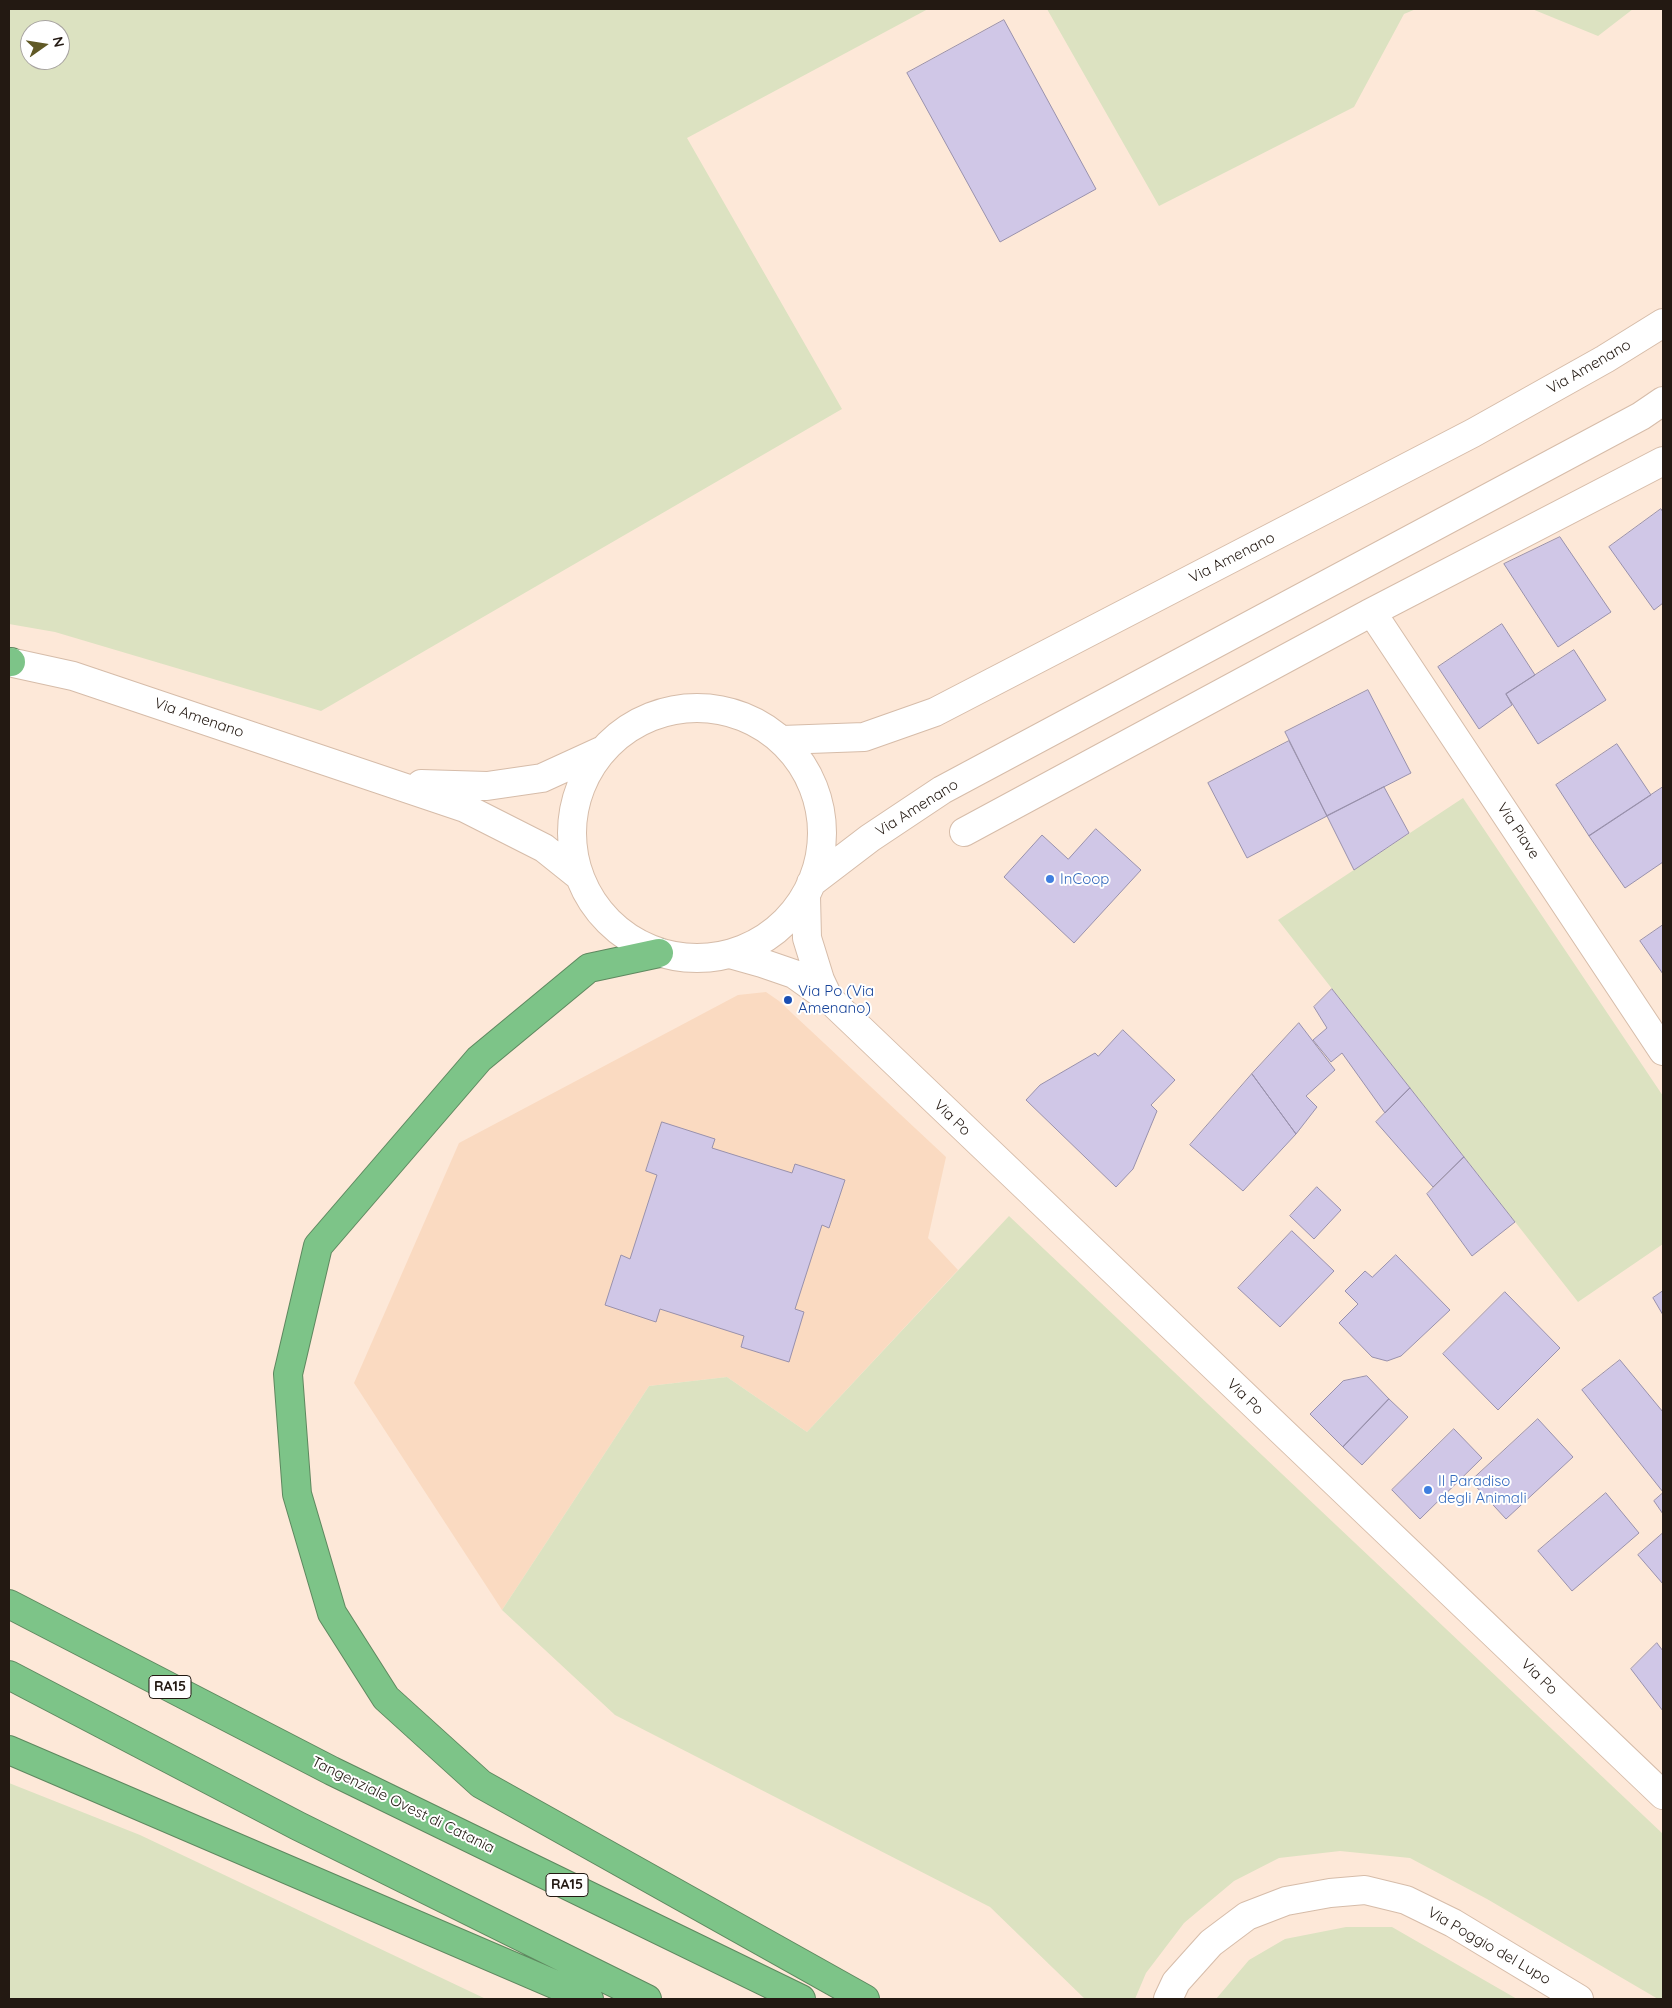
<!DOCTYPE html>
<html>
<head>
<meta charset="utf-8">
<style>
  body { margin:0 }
  #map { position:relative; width:1672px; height:2008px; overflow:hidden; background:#fde8d8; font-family:Quicksand,sans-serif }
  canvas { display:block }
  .frame { position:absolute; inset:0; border:10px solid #231912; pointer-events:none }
  .north { position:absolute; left:20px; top:20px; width:50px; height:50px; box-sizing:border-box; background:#fff; border:1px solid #a7a3a0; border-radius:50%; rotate:77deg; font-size:14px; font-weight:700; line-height:20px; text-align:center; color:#231912 }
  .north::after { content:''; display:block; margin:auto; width:18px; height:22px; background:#605926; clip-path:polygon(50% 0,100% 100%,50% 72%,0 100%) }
</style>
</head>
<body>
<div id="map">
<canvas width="1672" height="2008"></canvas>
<div class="frame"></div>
<div class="north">N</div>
</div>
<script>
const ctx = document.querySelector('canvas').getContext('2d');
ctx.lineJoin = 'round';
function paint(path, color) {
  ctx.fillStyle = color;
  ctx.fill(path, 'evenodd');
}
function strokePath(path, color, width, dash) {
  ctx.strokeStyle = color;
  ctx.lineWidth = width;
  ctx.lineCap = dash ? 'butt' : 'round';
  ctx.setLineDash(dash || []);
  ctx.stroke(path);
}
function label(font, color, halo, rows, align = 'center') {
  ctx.font = font + ' Quicksand,sans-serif';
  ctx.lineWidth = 4;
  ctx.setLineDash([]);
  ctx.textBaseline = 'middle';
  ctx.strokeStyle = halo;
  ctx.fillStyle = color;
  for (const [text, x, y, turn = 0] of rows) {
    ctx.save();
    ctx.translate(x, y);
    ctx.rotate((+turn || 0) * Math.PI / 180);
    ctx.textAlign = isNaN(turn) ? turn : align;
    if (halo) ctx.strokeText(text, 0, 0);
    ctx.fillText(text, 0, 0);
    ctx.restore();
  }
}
paint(new Path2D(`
  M 766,992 L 779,1001 L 946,1157 L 928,1238 L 958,1270 L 807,1432 L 727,1377 L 649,1386 L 502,1610 L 354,1383 L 459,1143 L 738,995 Z`), '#fadac1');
paint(new Path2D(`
  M 9,9 L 928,9 L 687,138 L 842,409 L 321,711 L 55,632 L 9,624 ZM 30,30 L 60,30 L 60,60 L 30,60 Z
  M 1047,9 L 1416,9 L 1404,14 L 1354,107 L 1159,206 Z
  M 1532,9 L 1633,9 L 1598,36 Z
  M 1463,798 L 1663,1096 L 1663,1244 L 1578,1302 L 1278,920 Z
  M 1009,1216 L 1663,1834 L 1663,1999 L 1658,1999 L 1487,1899 L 1410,1858 L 1340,1851 L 1279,1858 L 1234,1881 L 1184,1923 L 1146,1973 L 1135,1999 L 1085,1999 L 990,1907 L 615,1715 L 502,1610 L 649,1386 L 727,1377 L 807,1432 Z
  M 9,1783 L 140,1835 L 486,1999 L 9,1999 Z
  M 1346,1927 L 1392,1927 L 1517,1999 L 1216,1999 L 1249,1960 L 1285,1939 Z`), '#dce2c1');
const building = new Path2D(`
  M 1004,20 L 1096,189 L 1000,242 L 907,73 Z
  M 1661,509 L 1663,512 L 1663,603 L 1654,610 L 1609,547 Z
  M 1560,537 L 1611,612 L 1558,647 L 1504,564 Z
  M 1502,624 L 1535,675 L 1506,694 L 1512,705 L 1479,729 L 1438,667 Z
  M 1574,650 L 1606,700 L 1538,744 L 1506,694 Z
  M 1368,690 L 1411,773 L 1327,816 L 1285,732 Z
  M 1289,741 L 1327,816 L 1247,858 L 1208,783 Z
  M 1617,744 L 1651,795 L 1589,836 L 1556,785 Z
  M 1384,787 L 1409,833 L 1354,870 L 1327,816 Z
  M 1663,787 L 1663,862 L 1625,888 L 1589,836 Z
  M 1096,829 L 1141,870 L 1074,943 L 1004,877 L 1042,835 L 1068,859 Z
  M 1663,925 L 1663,974 L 1640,941 Z
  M 1332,989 L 1410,1088 L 1385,1113 L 1342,1053 L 1331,1062 L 1313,1040 L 1327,1028 L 1314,1007 Z
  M 1299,1023 L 1335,1070 L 1306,1096 L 1317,1107 L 1296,1134 L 1252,1074 Z
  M 1123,1030 L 1175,1080 L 1151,1105 L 1157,1111 L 1133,1169 L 1116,1187 L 1026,1100 L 1040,1085 L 1095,1053 L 1098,1056 Z
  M 1252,1074 L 1296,1134 L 1243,1191 L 1190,1145 Z
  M 1410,1088 L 1464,1157 L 1433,1187 L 1376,1122 Z
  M 662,1122 L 715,1139 L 712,1148 L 792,1173 L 795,1164 L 845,1180 L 829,1228 L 822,1225 L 795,1309 L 804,1312 L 789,1362 L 741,1347 L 744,1336 L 660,1309 L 656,1322 L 605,1305 L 621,1255 L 630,1259 L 657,1175 L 646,1171 Z
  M 1464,1157 L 1515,1222 L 1472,1256 L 1427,1194 Z
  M 1317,1187 L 1341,1210 L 1314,1239 L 1290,1216 Z
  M 1292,1231 L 1334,1271 L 1280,1327 L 1238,1288 Z
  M 1396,1255 L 1450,1310 L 1401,1356 L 1387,1361 L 1372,1357 L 1339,1323 L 1358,1304 L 1345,1291 L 1365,1271 L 1372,1277 Z
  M 1663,1291 L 1663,1315 L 1653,1298 Z
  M 1505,1292 L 1560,1348 L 1498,1410 L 1443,1354 Z
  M 1620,1360 L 1663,1412 L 1663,1492 L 1582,1390 Z
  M 1367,1376 L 1389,1399 L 1343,1447 L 1310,1414 L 1343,1381 Z
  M 1389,1399 L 1408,1417 L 1362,1465 L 1343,1447 Z
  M 1538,1419 L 1573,1457 L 1506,1519 L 1471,1481 Z
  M 1454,1429 L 1482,1458 L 1420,1519 L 1392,1490 Z
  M 1606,1493 L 1639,1533 L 1572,1591 L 1538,1551 Z
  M 1663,1493 L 1663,1514 L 1654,1501 Z
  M 1663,1533 L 1663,1584 L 1638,1555 Z
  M 1657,1643 L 1663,1651 L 1663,1711 L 1631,1669 Z`);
paint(building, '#d0c7e7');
strokePath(building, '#9991ac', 1);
const minor = new Path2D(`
  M 1370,613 L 1379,623 L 1663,1051
  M 964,832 L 1370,613 L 1663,461
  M 829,999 L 1663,1795`);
const tertiary = new Path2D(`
  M 806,896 L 807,938 L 820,980 L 829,999
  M 730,954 L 762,963 L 794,974 L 829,999
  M 1168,1999 L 1176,1982 L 1211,1943 L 1247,1916 L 1286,1901 L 1330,1893 L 1365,1890 L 1406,1900 L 1453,1923 L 1579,1999`);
const secondary = new Path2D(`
  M 9,662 L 73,676 L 465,808 L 544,848 L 579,876
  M572 833a125 125 0 1 1 250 0a125 125 0 1 1-250 0Z
  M 782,740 L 864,737 L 935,712 L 1473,433 L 1605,359 L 1663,323
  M 421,784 L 487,786 L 542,778 L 601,751
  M 811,883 L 870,838 L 942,790 L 1641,416 L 1663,401`);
const motorway = new Path2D(`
  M 9,662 L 11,662
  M 659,953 L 589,968 L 479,1059 L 318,1246 L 288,1374 L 297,1494 L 332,1613 L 386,1698 L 481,1784 L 865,1999
  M 9,1604 L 332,1771 L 801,1999
  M 9,1675 L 298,1826 L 647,1999
  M 9,1750 L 589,1999`);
strokePath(minor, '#d6bca9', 30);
strokePath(tertiary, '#d6bca9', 30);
strokePath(secondary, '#d6bca9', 30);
strokePath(motorway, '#5e885f', 30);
strokePath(minor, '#fff', 28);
strokePath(tertiary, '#fff', 28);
strokePath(secondary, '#fff', 28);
strokePath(motorway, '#7dc488', 28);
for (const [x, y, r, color] of [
  [1050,879,5,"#3f7fe0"],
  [788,1000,5,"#1a4fb4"],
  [1428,1490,5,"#3f7fe0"]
]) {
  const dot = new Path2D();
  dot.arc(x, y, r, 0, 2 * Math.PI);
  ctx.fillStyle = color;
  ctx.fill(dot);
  strokePath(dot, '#fff', 2);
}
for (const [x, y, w] of [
  [170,1687,42],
  [567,1885,42]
]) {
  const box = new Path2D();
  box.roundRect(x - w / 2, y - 11.5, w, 23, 4);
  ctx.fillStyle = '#fff';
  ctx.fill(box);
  strokePath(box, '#231912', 1);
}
label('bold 14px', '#231912', null, [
  ["RA15",170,1687],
  ["RA15",567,1885]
]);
label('15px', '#231912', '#fff', [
  ["Via Amenano",1589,367,-30],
  ["Via Amenano",1232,558,-27],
  ["Via Amenano",199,718,19],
  ["Via Amenano",917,808,-32],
  ["Via Piave",1518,831,56],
  ["Via Po",952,1118,44],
  ["Via Po",1245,1397,44],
  ["Via Po",1539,1677,44],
  ["Tangenziale Ovest di Catania",403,1805,26],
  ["Via Poggio del Lupo",1489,1946,30]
]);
label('15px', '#366cbe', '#fff', [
  ["InCoop",1060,879],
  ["Il Paradiso",1438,1481],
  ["degli Animali",1438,1498]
], 'left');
label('15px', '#164399', '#fff', [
  ["Via Po (Via",798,991],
  ["Amenano)",798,1008]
], 'left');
</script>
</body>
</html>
